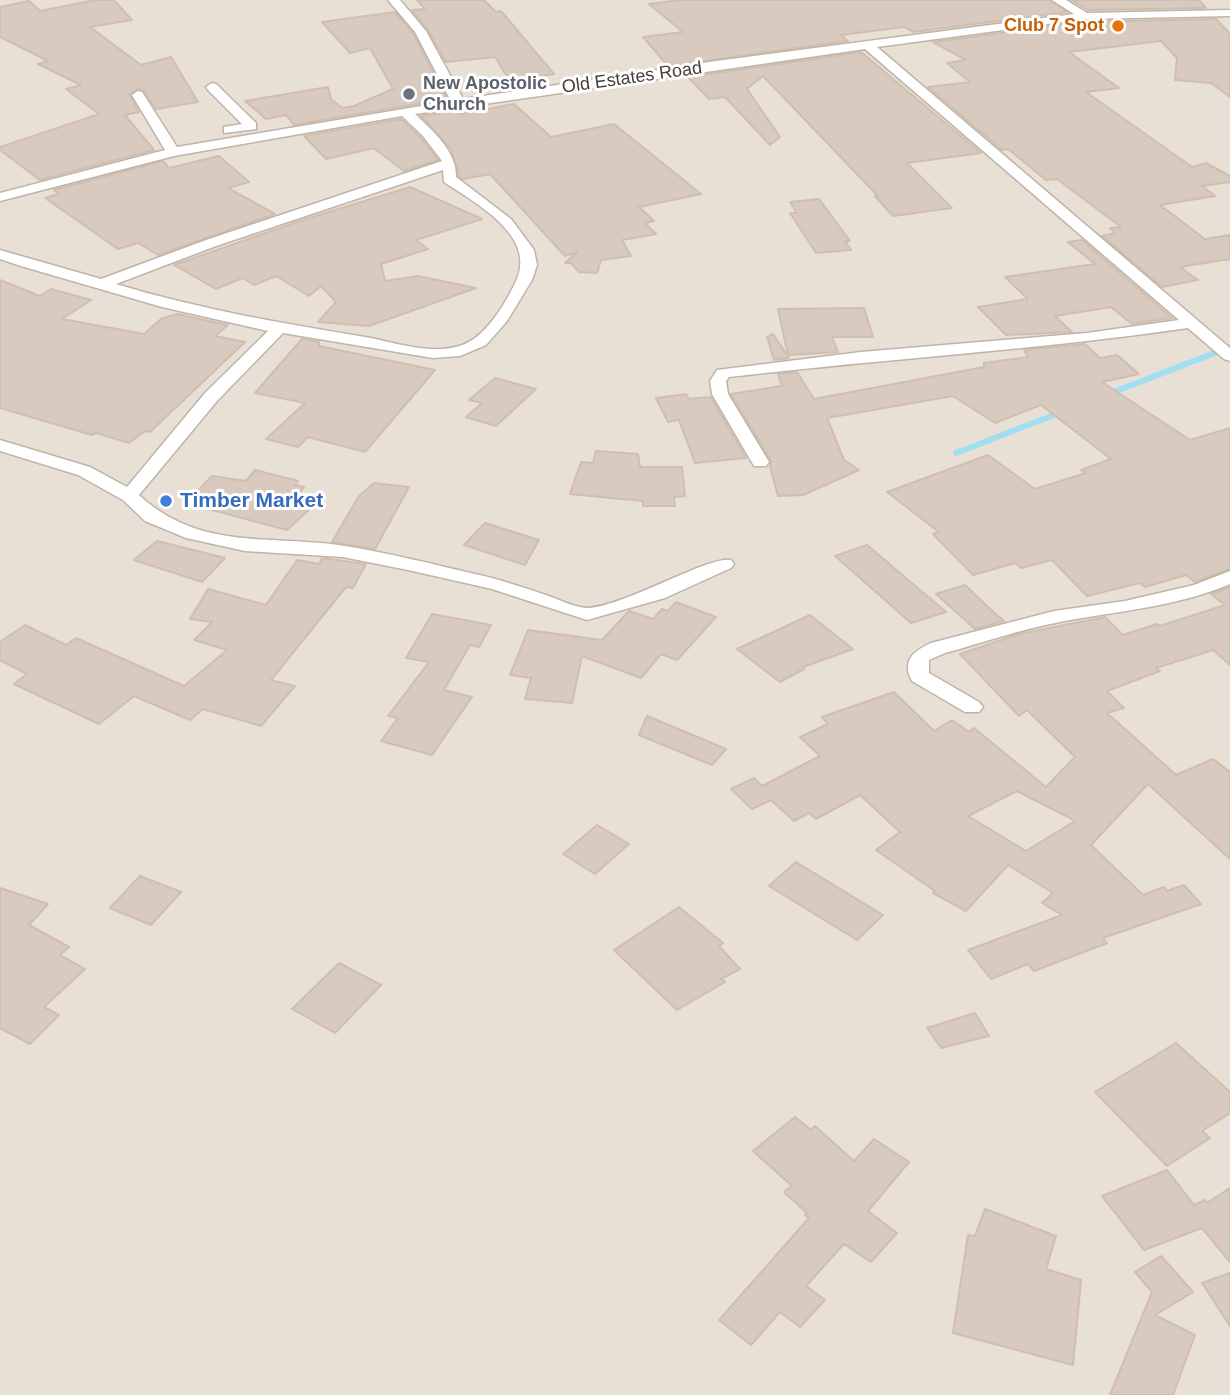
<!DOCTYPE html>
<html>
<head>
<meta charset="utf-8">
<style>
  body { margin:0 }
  canvas { display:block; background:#f4eee7 }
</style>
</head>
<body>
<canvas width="1230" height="1395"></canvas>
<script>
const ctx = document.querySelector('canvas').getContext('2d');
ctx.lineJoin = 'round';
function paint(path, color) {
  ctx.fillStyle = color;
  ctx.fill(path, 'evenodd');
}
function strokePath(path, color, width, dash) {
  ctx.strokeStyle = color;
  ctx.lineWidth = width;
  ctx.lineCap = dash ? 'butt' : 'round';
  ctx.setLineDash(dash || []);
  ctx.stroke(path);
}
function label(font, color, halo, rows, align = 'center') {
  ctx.font = font + ' Helvetica,sans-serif';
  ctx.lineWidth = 6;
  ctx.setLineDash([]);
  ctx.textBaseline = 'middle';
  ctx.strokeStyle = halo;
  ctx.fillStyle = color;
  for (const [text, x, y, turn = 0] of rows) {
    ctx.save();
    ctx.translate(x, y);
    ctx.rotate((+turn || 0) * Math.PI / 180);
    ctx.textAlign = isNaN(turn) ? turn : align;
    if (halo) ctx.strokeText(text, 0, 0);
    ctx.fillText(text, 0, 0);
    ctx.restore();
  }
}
paint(new Path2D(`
  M 0,0 L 1230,0 L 1230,1395 L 0,1395 Z`), '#e8dfd5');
strokePath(new Path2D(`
  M 1106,395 L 1230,347
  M 956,453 L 1064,411`), '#a2def1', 6);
const building = new Path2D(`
  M 95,0 L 114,0 L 132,20 L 90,27 L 141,65 L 171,57 L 198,102 L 156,109 L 144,91 L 137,89 L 129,94 L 139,112 L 125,115 L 154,150 L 40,180 L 0,150 L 0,147 L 99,114 L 66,89 L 81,85 L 38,64 L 48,61 L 0,37 L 0,7 L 29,1 L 40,11 Z
  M 417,0 L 484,0 L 496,12 L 501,11 L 554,74 L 510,81 L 495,57 L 446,62 L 428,30 L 412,10 L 425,9 Z
  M 681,0 L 1050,0 L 1067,12 L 914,32 L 904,27 L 841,35 L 848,41 L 668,66 L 643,37 L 683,32 L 649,4 Z
  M 1071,0 L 1199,0 L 1206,8 L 1088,10 Z
  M 395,12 L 413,33 L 447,99 L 294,125 L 286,115 L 266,119 L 245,101 L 328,87 L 331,99 L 342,108 L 354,106 L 393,89 L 370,48 L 350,53 L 322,22 Z
  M 1216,19 L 1230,34 L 1230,97 L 1211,83 L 1175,80 L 1177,58 L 1161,41 L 1069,52 L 1119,88 L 1086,92 L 1192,167 L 1206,163 L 1230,176 L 1230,182 L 1202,186 L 1215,196 L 1160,205 L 1205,239 L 1230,235 L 1230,259 L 1180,267 L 1198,280 L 1162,287 L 1102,236 L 1116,233 L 1110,228 L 1121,227 L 1057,179 L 1046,180 L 1008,149 L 1002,150 L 928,87 L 970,82 L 947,63 L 966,60 L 933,42 L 1085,22 Z
  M 861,52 L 981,153 L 907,163 L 952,208 L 893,216 L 875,196 L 878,196 L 763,76 L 747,89 L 780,137 L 770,145 L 725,97 L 709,99 L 688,77 Z
  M 514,104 L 551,137 L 614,124 L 701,194 L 639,207 L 654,221 L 645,223 L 656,234 L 622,240 L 631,256 L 601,260 L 597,273 L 579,272 L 571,263 L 565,263 L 577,252 L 565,256 L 490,174 L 463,179 L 459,176 L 451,149 L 421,116 L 458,110 L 461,114 Z
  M 401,119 L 421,138 L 438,160 L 404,171 L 374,148 L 326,159 L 304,136 Z
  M 219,156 L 249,182 L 228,188 L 275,214 L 158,255 L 138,243 L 118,249 L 45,198 L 59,194 L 54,190 L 163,161 L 169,168 Z
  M 410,187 L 482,219 L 416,240 L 428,249 L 381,264 L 385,281 L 418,276 L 476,288 L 369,326 L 318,322 L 336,302 L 321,286 L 309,296 L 276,276 L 254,285 L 243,278 L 216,289 L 174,265 L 303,220 Z
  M 819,199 L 850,241 L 845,241 L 851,250 L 816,253 L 790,213 L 797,213 L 790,202 Z
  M 1082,240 L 1172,318 L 1132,324 L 1111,307 L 1055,316 L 1072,332 L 1006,335 L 978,307 L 1028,299 L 1005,277 L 1095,264 L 1068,242 Z
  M 0,280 L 40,296 L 51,289 L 91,300 L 62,319 L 144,334 L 161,319 L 177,314 L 228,325 L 215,336 L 245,342 L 150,432 L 145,431 L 129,443 L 96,433 L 92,435 L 0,408 Z
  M 864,308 L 873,337 L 832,337 L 838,352 L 788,355 L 778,309 Z
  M 773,334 L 789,358 L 774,360 L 767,337 Z
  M 302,339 L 319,342 L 319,346 L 435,370 L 365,452 L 308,437 L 298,447 L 266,439 L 305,403 L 255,393 Z
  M 1085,344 L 1100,358 L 1117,355 L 1139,374 L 1102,382 L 1190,440 L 1230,428 L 1230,569 L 1195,582 L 1186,575 L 1145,587 L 1140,583 L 1087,596 L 1052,560 L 1021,568 L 1015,563 L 973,575 L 933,534 L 939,532 L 887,492 L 988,455 L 1035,489 L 1086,473 L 1081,470 L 1111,459 L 1041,405 L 995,423 L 953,396 L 827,418 L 844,460 L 859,470 L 803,495 L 778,496 L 770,466 L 771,461 L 731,394 L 782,386 L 778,374 L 797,372 L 814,399 L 984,367 L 984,363 L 1028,357 L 1024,350 Z
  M 495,378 L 536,389 L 496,426 L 466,417 L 482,403 L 469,400 Z
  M 686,394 L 689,399 L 711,397 L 746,458 L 695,463 L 679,420 L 668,422 L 656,398 Z
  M 596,451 L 638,454 L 640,467 L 682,467 L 685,496 L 674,497 L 675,506 L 643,506 L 643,501 L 570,494 L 581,462 L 593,463 Z
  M 255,470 L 298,481 L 295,485 L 304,487 L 292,501 L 314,505 L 287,530 L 186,503 L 212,476 L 246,481 Z
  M 374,483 L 409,487 L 375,549 L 332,542 L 359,496 Z
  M 485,523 L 539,540 L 525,565 L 464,545 Z
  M 157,541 L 225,558 L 202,582 L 134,560 Z
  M 867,545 L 946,612 L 911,623 L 835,556 Z
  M 322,558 L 366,564 L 353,588 L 346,587 L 271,680 L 295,686 L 261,726 L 203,709 L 190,720 L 134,696 L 99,724 L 14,684 L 27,674 L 0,660 L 0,642 L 25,625 L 66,645 L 76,638 L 184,686 L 227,650 L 194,640 L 212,622 L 190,619 L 208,589 L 266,605 L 297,560 L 319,564 Z
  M 965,585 L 991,610 L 1004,621 L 975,629 L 936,594 Z
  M 1230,587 L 1230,665 L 1213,650 L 1156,668 L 1160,671 L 1107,691 L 1124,708 L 1107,713 L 1176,775 L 1213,759 L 1230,772 L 1230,859 L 1148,784 L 1091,845 L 1143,895 L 1164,887 L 1167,891 L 1184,885 L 1201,904 L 1103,938 L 1107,943 L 1034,971 L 1028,964 L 991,979 L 968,950 L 1062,915 L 1042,903 L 1053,893 L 1008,865 L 966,911 L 933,893 L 935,891 L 876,850 L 900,832 L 860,795 L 816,819 L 809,813 L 794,821 L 771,800 L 752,809 L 731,789 L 754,778 L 762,786 L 820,756 L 800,737 L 828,724 L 822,717 L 894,692 L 934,731 L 952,720 L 969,732 L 974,728 L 1046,787 L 1075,757 L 1027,710 L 1019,716 L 960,654 L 1019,634 L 1105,617 L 1123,635 L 1157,624 L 1160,626 L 1225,605 L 1211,594 ZM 1017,791 L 1068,817 L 1075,821 L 1026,851 L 968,816 Z
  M 676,602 L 716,617 L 677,660 L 661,654 L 641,678 L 582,656 L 572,703 L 525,699 L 531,678 L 510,675 L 528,630 L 602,640 L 629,611 L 653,619 L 662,609 L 668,611 Z
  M 432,614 L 491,625 L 479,647 L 470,645 L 444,690 L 472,697 L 432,755 L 381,741 L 398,718 L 388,716 L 429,662 L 406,658 Z
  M 810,615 L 853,649 L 803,667 L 804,669 L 780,682 L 737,649 Z
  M 647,716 L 726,749 L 712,765 L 639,735 Z
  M 597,825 L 629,844 L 595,874 L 563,854 Z
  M 796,862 L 883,915 L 857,940 L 769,886 Z
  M 140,876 L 181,892 L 151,925 L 110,908 Z
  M 0,888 L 48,904 L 29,925 L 69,947 L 60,955 L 85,969 L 44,1007 L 59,1015 L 30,1044 L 0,1028 Z
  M 679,907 L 723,943 L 719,946 L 740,969 L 721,979 L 725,982 L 677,1010 L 614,950 Z
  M 339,963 L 381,985 L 335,1033 L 292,1009 Z
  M 975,1013 L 989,1036 L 941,1048 L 927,1028 Z
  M 1176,1043 L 1230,1092 L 1230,1113 L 1202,1131 L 1210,1138 L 1167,1166 L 1095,1092 Z
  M 795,1117 L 811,1130 L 815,1126 L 854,1161 L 874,1139 L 909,1162 L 868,1211 L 897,1233 L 871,1262 L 844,1244 L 806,1286 L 825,1300 L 800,1327 L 780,1312 L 751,1345 L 719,1320 L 809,1218 L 805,1215 L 807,1213 L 784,1192 L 792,1186 L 753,1151 Z
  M 1167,1170 L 1194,1205 L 1205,1200 L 1207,1203 L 1230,1188 L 1230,1262 L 1202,1228 L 1144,1250 L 1102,1196 Z
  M 985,1209 L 1056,1236 L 1046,1269 L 1081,1280 L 1073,1365 L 953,1333 L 968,1235 L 975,1236 Z
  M 1161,1256 L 1193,1292 L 1155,1315 L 1195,1335 L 1173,1395 L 1110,1395 L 1152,1292 L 1135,1272 Z
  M 1230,1273 L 1230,1326 L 1202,1283 Z`);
paint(building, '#d8cabf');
strokePath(building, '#d0beaf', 2);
const minor = new Path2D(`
  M 388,0 L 400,0 L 426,31 L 463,99 L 716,61 L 1074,14 L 1052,0 L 1066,0 L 1087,13 L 1230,10 L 1230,16 L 1085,19 L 877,47 L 1230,348 L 1230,361 L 1224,359 L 1188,328 C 1036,350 882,359 729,377 L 726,381 L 728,394 L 769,462 L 766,466 L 754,466 L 712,394 L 710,381 L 717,370 L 861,352 L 1087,333 L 1179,320 L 865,49 L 415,114 C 433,131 457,152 456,177 L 511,219 L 534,250 L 537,265 L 532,280 L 507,321 L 486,345 L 460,356 L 433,358 L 283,333 L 217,401 L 139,495 C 201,552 271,534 345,546 C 389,553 432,564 475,574 C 499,579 522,587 546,595 C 558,599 573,607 586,608 C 622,608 709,555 731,560 L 734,564 L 731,568 L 665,598 L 587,620 L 492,589 L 408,570 L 343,557 L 245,551 L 186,538 L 145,521 L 123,500 L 78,475 L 0,451 L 0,440 L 90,467 L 127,487 L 205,393 L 268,331 L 162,307 L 21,266 L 0,259 L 0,250 L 101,279 L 206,240 L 442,161 L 423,136 L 402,116 L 174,156 L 0,201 L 0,193 L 165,150 L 132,95 L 138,91 L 142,92 L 177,147 L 451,101 L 415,32 ZM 443,170 L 444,182 C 474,202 536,235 517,279 C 507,301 488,334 465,344 C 434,357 395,342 365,337 C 281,323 198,309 116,284 L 216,246 Z
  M 212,83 L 216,84 L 256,123 L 256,129 L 224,133 L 224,127 L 242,124 L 208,90 L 206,87 Z
  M 1230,571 L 1230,584 C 1174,608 1114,611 1055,623 C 1018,630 982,643 945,653 L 929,660 L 929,673 L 979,702 L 983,707 L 979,712 L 965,712 L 912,681 C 901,660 914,651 931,643 L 1054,611 L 1125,601 L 1194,585 Z`);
strokePath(minor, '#bfb4a9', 3);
paint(minor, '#fff');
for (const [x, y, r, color] of [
  [1118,26,7,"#e8710a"],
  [409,94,7,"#6b7280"],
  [166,501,7,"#3f7fe0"]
]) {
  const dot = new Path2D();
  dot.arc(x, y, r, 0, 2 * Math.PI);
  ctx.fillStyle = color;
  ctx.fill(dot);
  strokePath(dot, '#fff', 2.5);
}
label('bold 18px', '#c56008', '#fff', [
  ["Club 7 Spot",1104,26]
], 'right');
label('18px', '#473d36', '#fff', [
  ["Old Estates Road",632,78,-8]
]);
label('bold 18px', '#5b616d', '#fff', [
  ["New Apostolic",423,84],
  ["Church",423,105]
], 'left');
label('bold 21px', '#366cbe', '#fff', [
  ["Timber Market",180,501]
], 'left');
</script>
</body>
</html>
